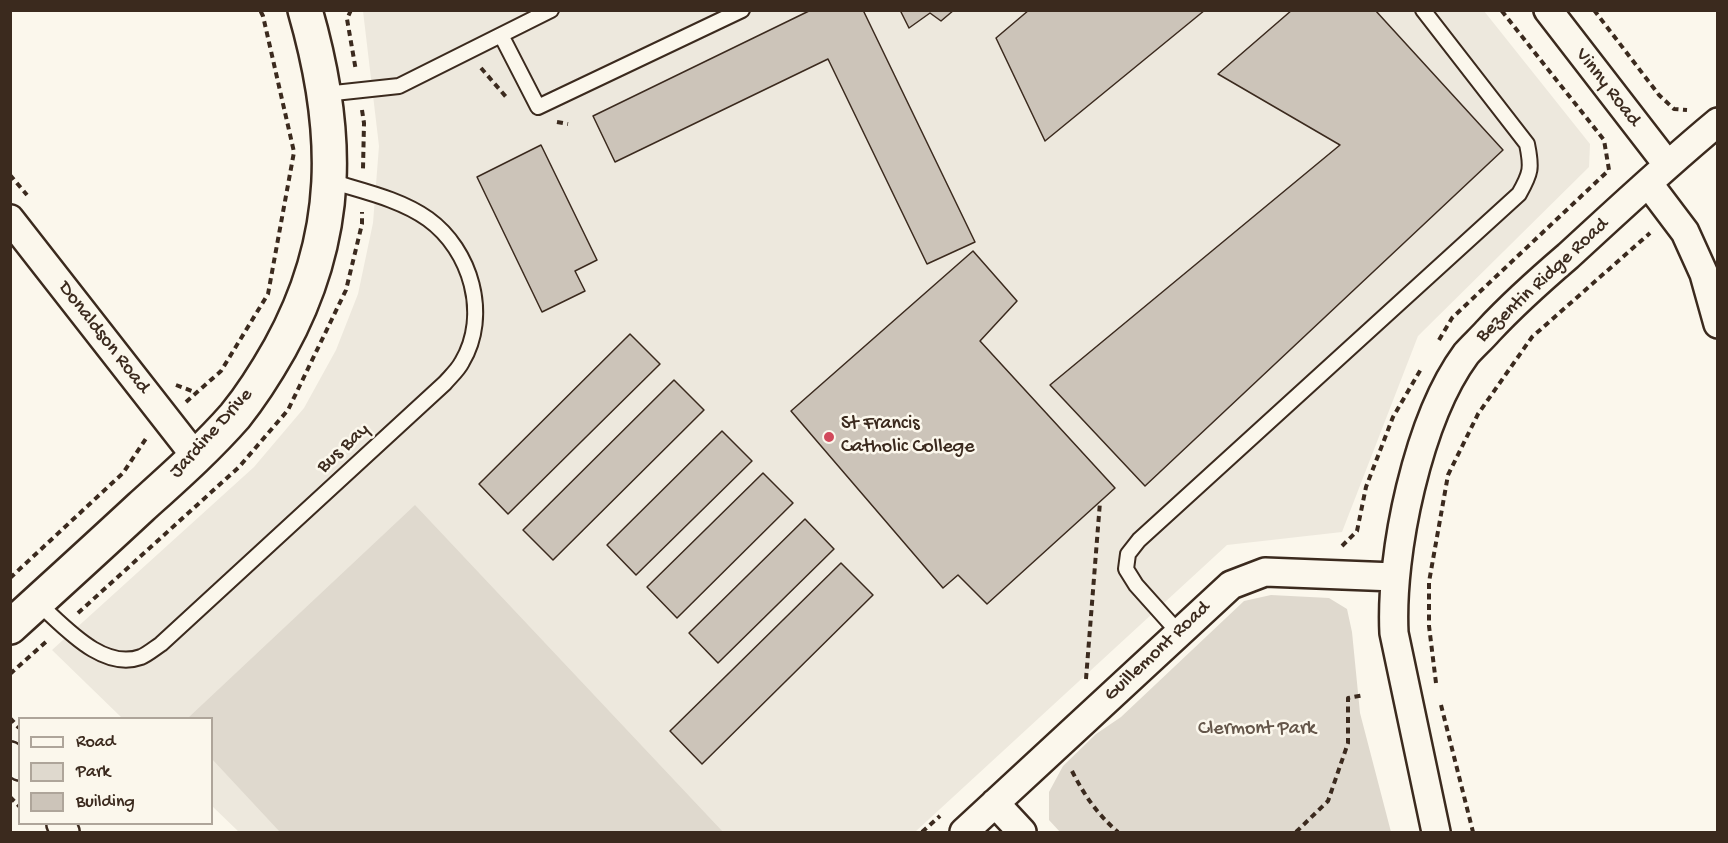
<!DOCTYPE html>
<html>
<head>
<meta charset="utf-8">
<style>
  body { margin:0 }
  #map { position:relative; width:1728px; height:843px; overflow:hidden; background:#fbf7ec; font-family:"Gochi Hand",sans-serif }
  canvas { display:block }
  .frame { position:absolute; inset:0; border:12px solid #3b2a1e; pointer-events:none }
  .legend { position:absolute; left:18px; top:717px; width:195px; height:108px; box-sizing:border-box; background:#fbf7ec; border:2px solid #aea59a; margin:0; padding:8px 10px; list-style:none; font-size:18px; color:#3b2a1e }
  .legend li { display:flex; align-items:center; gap:12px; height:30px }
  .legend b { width:30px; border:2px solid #aea59a }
</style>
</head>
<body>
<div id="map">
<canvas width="1728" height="843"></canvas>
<div class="frame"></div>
<ul class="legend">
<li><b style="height:8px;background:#fbf7ec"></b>Road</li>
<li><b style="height:16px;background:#dfd9ce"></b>Park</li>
<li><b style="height:16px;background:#ccc4b9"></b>Building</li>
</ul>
</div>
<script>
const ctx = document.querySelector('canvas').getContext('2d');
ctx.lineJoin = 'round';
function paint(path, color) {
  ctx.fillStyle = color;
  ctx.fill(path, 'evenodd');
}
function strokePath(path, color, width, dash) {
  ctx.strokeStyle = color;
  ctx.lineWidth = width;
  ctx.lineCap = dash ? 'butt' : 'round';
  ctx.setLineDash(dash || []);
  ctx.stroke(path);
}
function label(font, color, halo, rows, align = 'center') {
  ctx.font = font + ' "Gochi Hand",sans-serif';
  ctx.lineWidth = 5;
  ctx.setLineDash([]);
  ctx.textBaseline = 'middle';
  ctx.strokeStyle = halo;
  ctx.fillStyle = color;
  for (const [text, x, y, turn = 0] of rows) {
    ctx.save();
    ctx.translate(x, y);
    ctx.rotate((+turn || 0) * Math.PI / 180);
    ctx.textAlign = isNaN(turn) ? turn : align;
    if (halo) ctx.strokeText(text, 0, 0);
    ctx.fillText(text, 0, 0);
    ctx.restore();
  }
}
paint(new Path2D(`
  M 363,11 L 1484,11 L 1590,144 L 1589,167 L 1418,336 L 1342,532 L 1227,545 L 915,832 L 239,832 L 212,806 L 212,718 L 122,718 L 52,650 L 254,467 L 304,408 L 336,350 L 358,294 L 373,223 L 379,146 Z`), '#ede8dd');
paint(new Path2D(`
  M 415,505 L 723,832 L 280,832 L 212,759 L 212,718 L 188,718 Z
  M 1271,595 L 1329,598 L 1347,609 L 1352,632 L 1360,713 L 1391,832 L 1060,832 L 1049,820 L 1049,792 L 1063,766 L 1096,734 L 1121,717 L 1244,601 Z`), '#dfd9ce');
const building = new Path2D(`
  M 811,10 L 863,10 L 975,242 L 927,264 L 828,59 L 615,162 L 593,116 Z
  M 900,10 L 954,10 L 941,21 L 930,13 L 909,28 Z
  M 1029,10 L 1205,10 L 1045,141 L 996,38 Z
  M 1292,10 L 1375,10 L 1503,150 L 1145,486 L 1050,385 L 1340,145 L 1218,74 Z
  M 541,145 L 597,260 L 575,271 L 585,291 L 542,312 L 477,177 Z
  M 973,251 L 1017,301 L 980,341 L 1115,488 L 987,604 L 958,575 L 943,588 L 791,411 Z
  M 630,334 L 660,364 L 508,514 L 479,484 Z
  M 674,380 L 704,410 L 553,560 L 523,530 Z
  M 722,431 L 752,461 L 636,575 L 607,545 Z
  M 763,473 L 793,503 L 677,618 L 647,587 Z
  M 805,519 L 834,549 L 718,663 L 689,633 Z
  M 841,563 L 873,595 L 702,764 L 670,731 Z`);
paint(building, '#ccc4b9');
strokePath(building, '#3b2a1e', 1.5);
const service = new Path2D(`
  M 501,35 L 538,107 L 742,10
  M 325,94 L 399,86 L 551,10
  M 38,603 C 64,626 102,671 141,657 C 148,654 155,648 161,644 L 445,383 C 450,377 458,370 462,362 C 490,315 471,250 428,219 C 400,199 362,191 330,181
  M 1179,633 L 1136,585 L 1126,569 L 1128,554 L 1139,540 L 1519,194 C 1531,173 1532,168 1527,144 L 1423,10`);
const minor = new Path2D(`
  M 1548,10 L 1667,164
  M 1648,183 L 1685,232 L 1704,274 L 1718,324
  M 10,219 L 196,457
  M 10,756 L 20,766
  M 995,803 L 1022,832
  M 61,824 L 65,832
  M 964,832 L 1231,585 L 1265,572 L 1395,577
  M 1436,832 L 1394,633 C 1390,553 1418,419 1466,354 C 1473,346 1481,339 1488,331 C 1513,304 1540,280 1568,256 C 1617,211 1666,165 1718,122`);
const tertiary = new Path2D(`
  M 10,627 C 54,587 98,547 141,507 C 173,478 206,449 235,416 C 252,395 267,371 280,348 C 342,236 340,131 305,10`);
strokePath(service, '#3b2a1e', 18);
strokePath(minor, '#3b2a1e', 32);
strokePath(tertiary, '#3b2a1e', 38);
strokePath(new Path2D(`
  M 351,10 L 347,19 L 356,71
  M 1594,10 L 1659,95 L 1674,109 L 1687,110
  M 481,68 L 507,98
  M 362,110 L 364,123 L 363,169
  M 557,122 L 568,124
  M 10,175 L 27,195
  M 1439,340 L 1452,318 L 1609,170 L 1604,140 L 1501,10
  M 176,385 L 197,393
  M 186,402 L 221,371 L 268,294 L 294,152 L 263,16 L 260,10
  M 1342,546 L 1357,531 L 1366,487 L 1393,417 L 1421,369
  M 10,578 L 123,473 L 147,437
  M 78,613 L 239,467 L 288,410 L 346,290 L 362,224 L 362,212
  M 10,674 L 48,640
  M 1086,679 L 1100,502
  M 1436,683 L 1429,626 L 1429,582 L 1448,475 L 1478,414 L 1532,337 L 1650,233
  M 1441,705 L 1473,832
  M 10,718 L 19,728
  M 1072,771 C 1084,795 1098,815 1118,832
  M 10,797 L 20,807
  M 922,832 L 940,816
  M 1296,832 L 1328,801 L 1348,743 L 1348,698 L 1364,695`), '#3b2a1e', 4, [6, 4.5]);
strokePath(service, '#fbf7ec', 14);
strokePath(minor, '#fbf7ec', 27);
strokePath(tertiary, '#fbf7ec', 33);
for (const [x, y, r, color] of [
  [829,437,6,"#d1495b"]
]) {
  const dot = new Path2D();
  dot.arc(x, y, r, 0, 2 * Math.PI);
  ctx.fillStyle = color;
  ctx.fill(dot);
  strokePath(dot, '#fbf7ec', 2);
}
label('20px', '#3b2a1e', '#fbf7ec', [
  ["Vinny Road",1607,88,52],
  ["Bezentin Ridge Road",1543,281,-43],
  ["Donaldson Road",103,338,52],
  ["Jardine Drive",212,434,-48],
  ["Bus Bay",344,449,-43],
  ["Guillemont Road",1158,652,-43]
]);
label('20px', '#3b2a1e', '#fbf7ec', [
  ["St Francis",841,425],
  ["Catholic College",841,448]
], 'left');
label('20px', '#64564a', '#fbf7ec', [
  ["Clermont Park",1257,730]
]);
</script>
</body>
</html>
